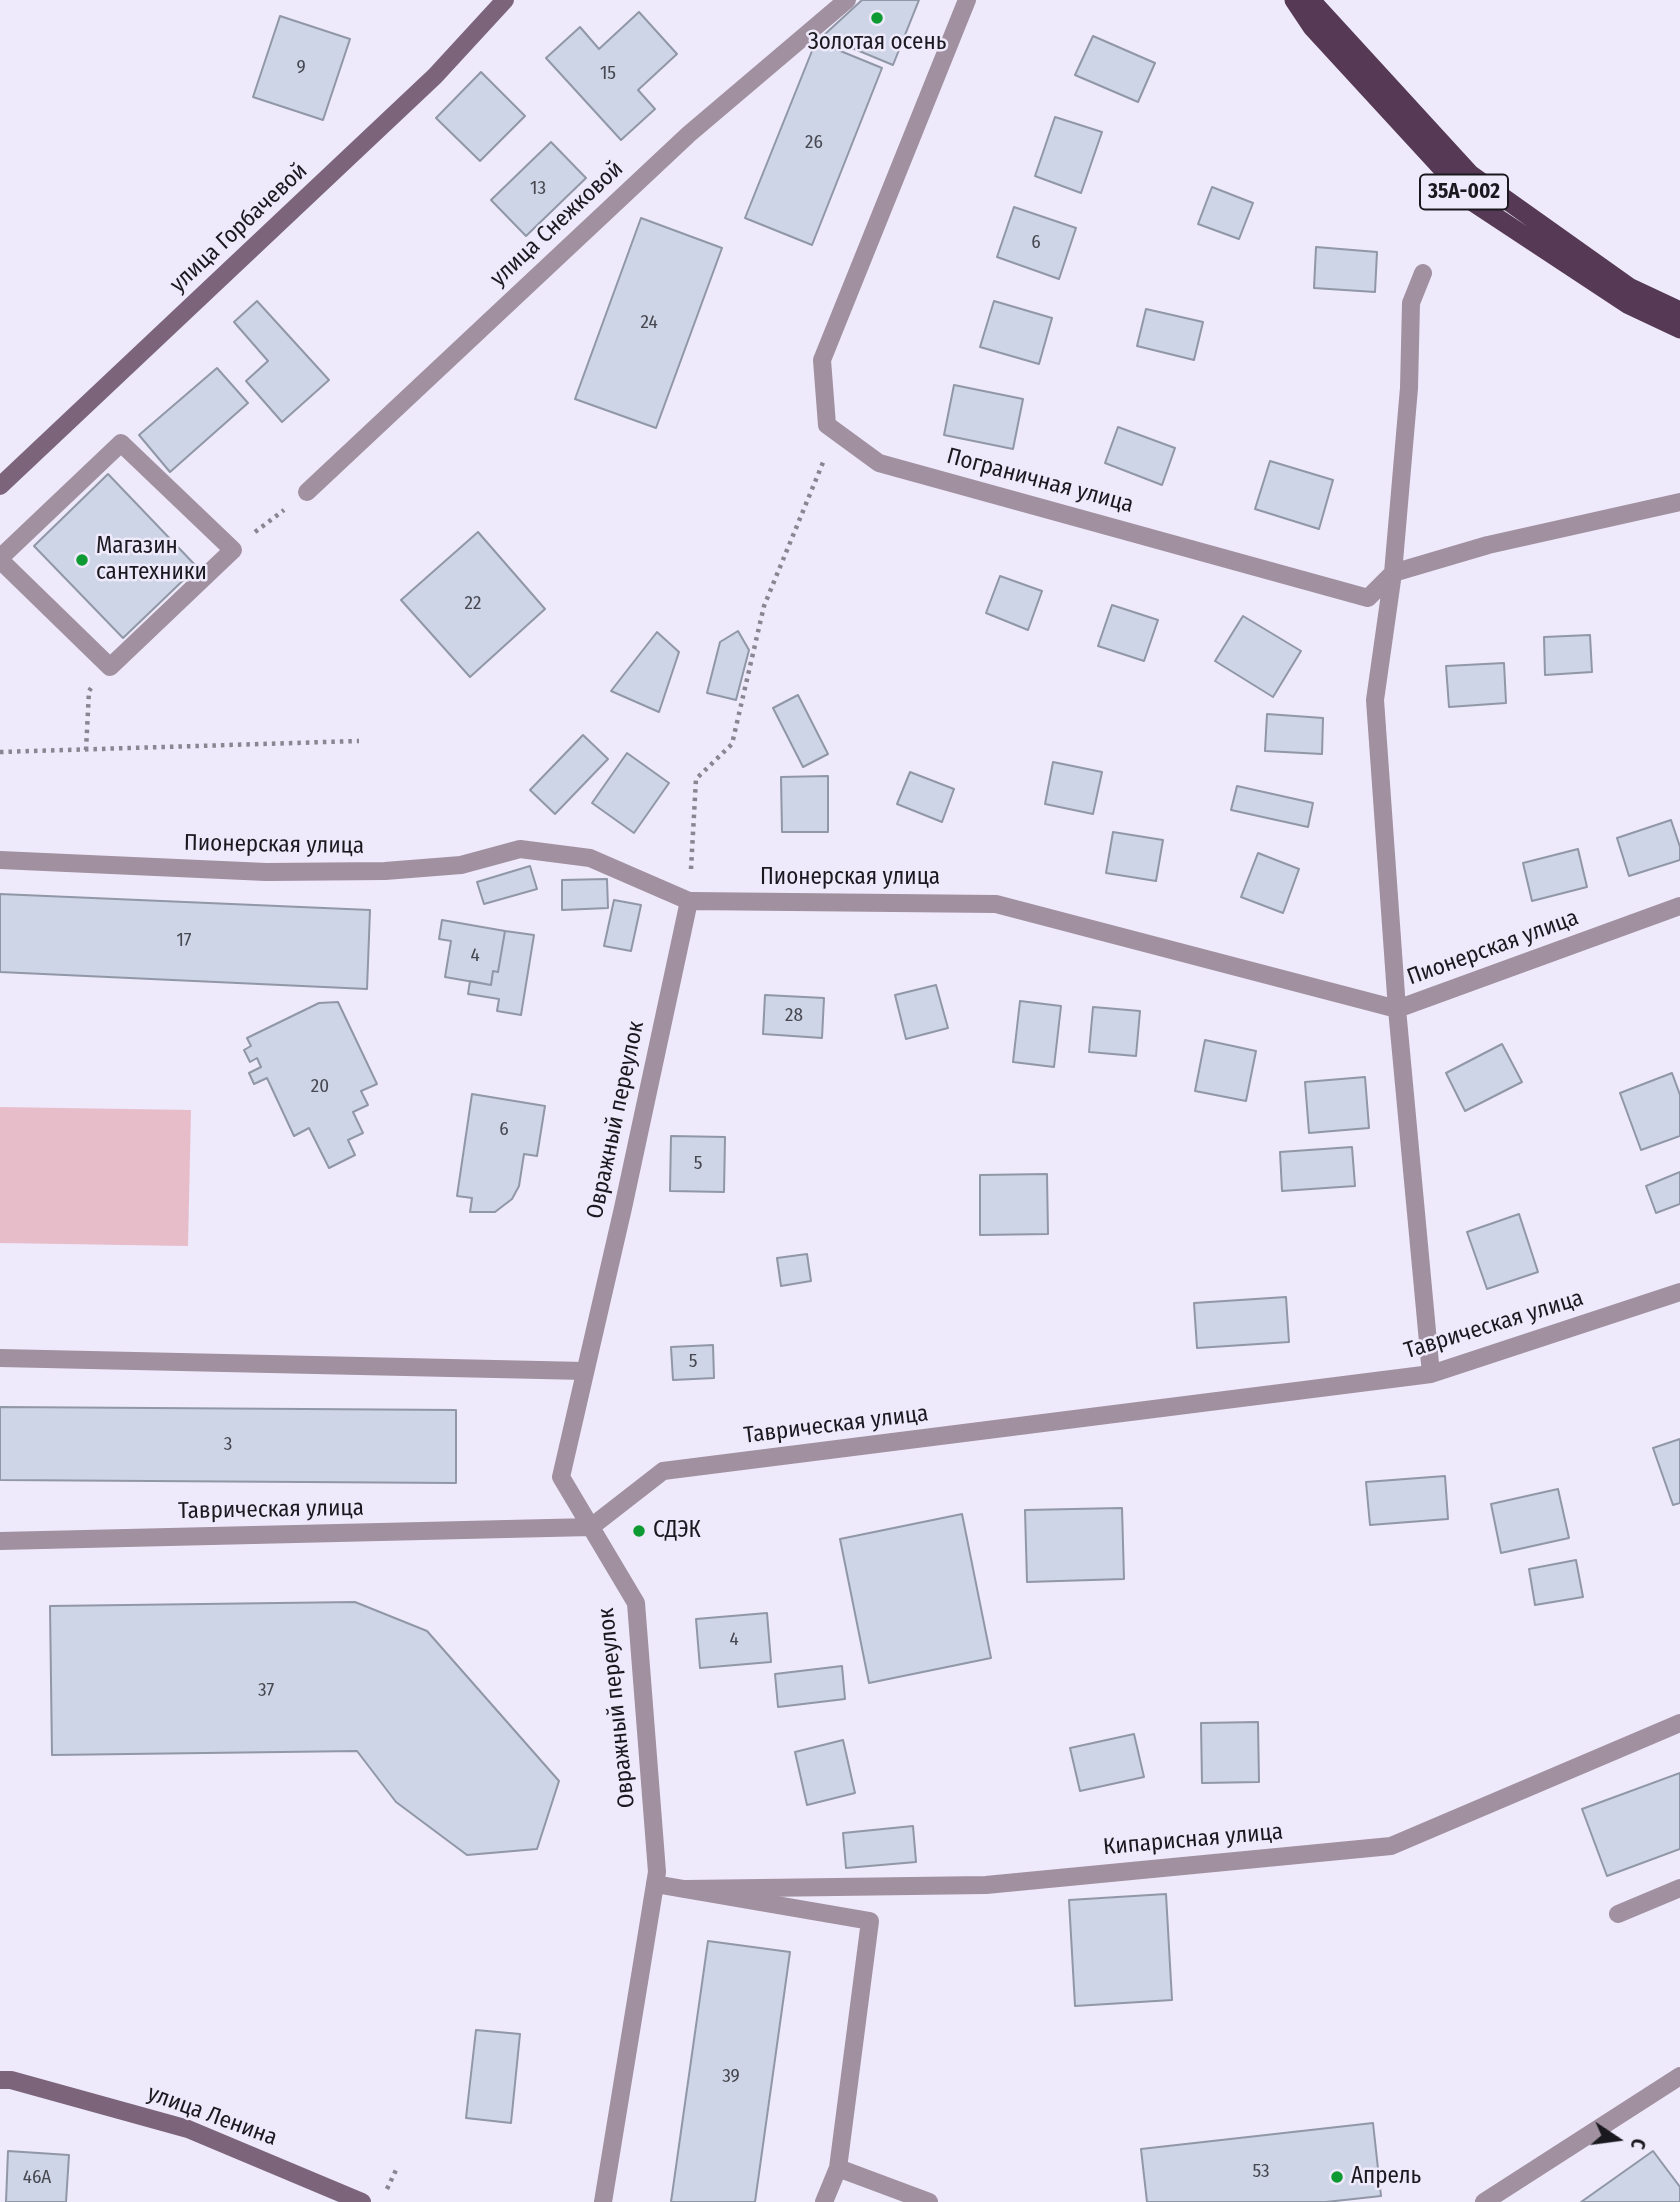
<!DOCTYPE html>
<html>
<head>
<meta charset="utf-8">
<style>
  body { margin:0 }
  #map { position:relative; width:1680px; height:2202px; overflow:hidden; background:#eee9fb; font-family:"Fira Sans Condensed",sans-serif }
  canvas { display:block }
  .north { position:absolute; left:1582px; top:2104px; width:70px; height:70px; -webkit-text-stroke:5px #eee9fb; paint-order:stroke; rotate:103deg; font-size:19px; font-weight:700; line-height:28px; text-align:center; color:#1a191f }
  .north::after { content:''; display:block; margin:auto; width:24px; height:32px; background:#1a191f; clip-path:polygon(50% 0,100% 100%,50% 72%,0 100%) }
</style>
</head>
<body>
<div id="map">
<canvas width="1680" height="2202"></canvas>
<div class="north">С</div>
</div>
<script>
const ctx = document.querySelector('canvas').getContext('2d');
ctx.lineJoin = 'round';
function paint(path, color) {
  ctx.fillStyle = color;
  ctx.fill(path, 'evenodd');
}
function strokePath(path, color, width, dash) {
  ctx.strokeStyle = color;
  ctx.lineWidth = width;
  ctx.lineCap = dash ? 'butt' : 'round';
  ctx.setLineDash(dash || []);
  ctx.stroke(path);
}
function label(font, color, halo, rows, align = 'center') {
  ctx.font = font + ' "Fira Sans Condensed",sans-serif';
  ctx.lineWidth = 5;
  ctx.setLineDash([]);
  ctx.textBaseline = 'middle';
  ctx.strokeStyle = halo;
  ctx.fillStyle = color;
  for (const [text, x, y, turn = 0] of rows) {
    ctx.save();
    ctx.translate(x, y);
    ctx.rotate((+turn || 0) * Math.PI / 180);
    ctx.textAlign = isNaN(turn) ? turn : align;
    if (halo) ctx.strokeText(text, 0, 0);
    ctx.fillText(text, 0, 0);
    ctx.restore();
  }
}
paint(new Path2D(`
  M 0,1107 L 191,1110 L 188,1246 L 0,1243 Z`), '#e8bdca');
const building = new Path2D(`
  M 862,0 L 919,0 L 893,65 L 823,36 Z
  M 639,12 L 677,54 L 638,90 L 655,109 L 621,140 L 546,58 L 580,27 L 599,49 Z
  M 280,16 L 350,39 L 323,120 L 253,97 Z
  M 1093,36 L 1155,63 L 1138,102 L 1075,75 Z
  M 816,41 L 882,68 L 812,245 L 745,218 Z
  M 481,72 L 525,116 L 480,161 L 436,118 Z
  M 1055,117 L 1102,132 L 1081,193 L 1035,176 Z
  M 551,142 L 586,178 L 526,236 L 491,200 Z
  M 1212,187 L 1253,203 L 1239,239 L 1198,224 Z
  M 1014,207 L 1076,228 L 1059,279 L 997,257 Z
  M 641,218 L 722,248 L 656,428 L 575,399 Z
  M 1316,247 L 1377,252 L 1375,292 L 1314,288 Z
  M 257,301 L 329,380 L 282,422 L 246,381 L 268,361 L 234,322 Z
  M 994,301 L 1052,318 L 1039,364 L 980,347 Z
  M 1146,309 L 1203,322 L 1194,360 L 1137,346 Z
  M 217,368 L 248,403 L 170,472 L 139,435 Z
  M 954,385 L 1023,399 L 1013,449 L 944,435 Z
  M 1118,427 L 1175,448 L 1162,485 L 1105,463 Z
  M 1270,461 L 1333,480 L 1319,529 L 1255,509 Z
  M 108,474 L 197,567 L 123,638 L 34,546 Z
  M 478,532 L 545,609 L 470,677 L 401,600 Z
  M 1000,576 L 1042,591 L 1028,630 L 986,613 Z
  M 1112,605 L 1158,620 L 1144,661 L 1098,646 Z
  M 1243,616 L 1301,651 L 1273,697 L 1215,661 Z
  M 738,631 L 749,650 L 736,700 L 707,693 L 720,642 Z
  M 657,632 L 679,652 L 659,712 L 611,691 Z
  M 1590,635 L 1592,672 L 1545,675 L 1544,637 Z
  M 1504,663 L 1506,703 L 1449,707 L 1446,666 Z
  M 798,695 L 828,754 L 803,767 L 773,708 Z
  M 1267,714 L 1323,718 L 1322,754 L 1265,751 Z
  M 583,735 L 608,759 L 555,814 L 530,790 Z
  M 627,753 L 669,783 L 634,833 L 592,803 Z
  M 1053,762 L 1102,772 L 1093,814 L 1045,804 Z
  M 910,772 L 954,789 L 942,822 L 897,804 Z
  M 828,776 L 828,832 L 782,832 L 781,777 Z
  M 1237,786 L 1313,803 L 1308,827 L 1231,810 Z
  M 1671,820 L 1680,847 L 1680,860 L 1629,876 L 1617,838 Z
  M 1113,832 L 1163,840 L 1156,881 L 1106,873 Z
  M 1578,849 L 1587,887 L 1532,901 L 1523,863 Z
  M 1258,853 L 1299,869 L 1283,913 L 1241,897 Z
  M 530,866 L 537,889 L 484,904 L 477,882 Z
  M 607,879 L 608,908 L 562,910 L 562,880 Z
  M 0,894 L 370,910 L 367,989 L 0,972 Z
  M 614,900 L 641,905 L 631,951 L 604,946 Z
  M 442,920 L 505,931 L 498,972 L 493,971 L 491,985 L 445,977 L 451,941 L 439,939 Z
  M 505,931 L 534,935 L 521,1015 L 497,1011 L 499,999 L 468,994 L 470,981 L 491,985 L 493,971 L 498,972 Z
  M 936,985 L 948,1028 L 906,1039 L 895,995 Z
  M 765,995 L 824,998 L 822,1038 L 763,1034 Z
  M 1020,1001 L 1061,1006 L 1054,1067 L 1013,1062 Z
  M 338,1002 L 377,1084 L 361,1091 L 368,1105 L 353,1112 L 363,1133 L 348,1140 L 355,1155 L 329,1168 L 309,1128 L 294,1136 L 267,1078 L 254,1084 L 249,1073 L 261,1067 L 257,1058 L 250,1062 L 244,1050 L 251,1046 L 247,1038 L 319,1003 Z
  M 1093,1007 L 1140,1011 L 1136,1056 L 1089,1052 Z
  M 1205,1040 L 1256,1051 L 1246,1101 L 1195,1091 Z
  M 1502,1044 L 1522,1082 L 1465,1111 L 1446,1073 Z
  M 1672,1073 L 1680,1095 L 1680,1136 L 1641,1150 L 1620,1093 Z
  M 1365,1077 L 1369,1128 L 1309,1133 L 1305,1082 Z
  M 472,1094 L 545,1106 L 537,1156 L 524,1154 L 519,1186 L 512,1199 L 495,1212 L 470,1212 L 472,1198 L 457,1196 Z
  M 671,1136 L 725,1137 L 724,1192 L 670,1191 Z
  M 1352,1147 L 1355,1186 L 1282,1191 L 1280,1152 Z
  M 1680,1172 L 1680,1204 L 1656,1213 L 1646,1186 Z
  M 1047,1174 L 1048,1234 L 980,1235 L 980,1175 Z
  M 1519,1214 L 1538,1272 L 1487,1289 L 1467,1232 Z
  M 807,1254 L 811,1281 L 781,1286 L 777,1258 Z
  M 1286,1297 L 1289,1342 L 1197,1348 L 1194,1303 Z
  M 713,1345 L 714,1378 L 673,1380 L 671,1347 Z
  M 0,1407 L 456,1410 L 456,1483 L 0,1480 Z
  M 1680,1439 L 1680,1503 L 1673,1505 L 1653,1448 Z
  M 1445,1476 L 1448,1519 L 1370,1525 L 1366,1482 Z
  M 1558,1489 L 1569,1538 L 1501,1553 L 1491,1504 Z
  M 1122,1508 L 1124,1579 L 1027,1582 L 1025,1510 Z
  M 962,1514 L 991,1658 L 869,1683 L 840,1539 Z
  M 1576,1560 L 1583,1597 L 1535,1605 L 1529,1569 Z
  M 355,1602 L 427,1631 L 559,1781 L 537,1849 L 467,1855 L 396,1802 L 357,1751 L 52,1755 L 50,1606 Z
  M 767,1613 L 771,1662 L 700,1668 L 696,1619 Z
  M 842,1666 L 845,1699 L 778,1707 L 775,1674 Z
  M 1258,1722 L 1259,1782 L 1202,1783 L 1201,1723 Z
  M 1134,1734 L 1144,1777 L 1080,1791 L 1070,1748 Z
  M 843,1740 L 855,1793 L 807,1805 L 795,1752 Z
  M 1680,1773 L 1680,1849 L 1607,1876 L 1582,1809 Z
  M 913,1826 L 916,1862 L 846,1868 L 843,1833 Z
  M 1166,1894 L 1172,2000 L 1075,2006 L 1069,1900 Z
  M 708,1941 L 790,1952 L 755,2202 L 671,2202 Z
  M 476,2030 L 520,2034 L 511,2123 L 466,2118 Z
  M 1373,2123 L 1381,2196 L 1326,2202 L 1147,2202 L 1141,2149 Z
  M 8,2151 L 69,2155 L 66,2202 L 6,2202 Z
  M 1653,2151 L 1680,2187 L 1680,2202 L 1581,2202 Z`);
paint(building, '#ced5e6');
strokePath(building, '#9097a6', 2);
strokePath(new Path2D(`
  M 255,532 L 284,510
  M 86,750 L 89,691 L 91,688
  M 0,752 L 359,741
  M 691,869 L 696,779 L 732,744 L 764,606 L 824,460
  M 387,2189 L 396,2170`), '#898692', 4.5, [3.5, 5]);
strokePath(new Path2D(`
  M 0,860 L 266,872 L 385,871 L 461,865 L 520,849 L 590,858 L 689,901
  M 0,1358 L 585,1371
  M 655,1884 L 870,1921 L 838,2168 L 929,2202
  M 1618,1914 L 1680,1888
  M 824,2202 L 838,2168
  M 1484,2202 L 1680,2076`), '#a090a0', 18);
strokePath(new Path2D(`
  M 967,0 L 822,360 L 827,425 L 879,463 L 1368,598 L 1393,573 L 1488,545 L 1680,502
  M 1423,273 L 1411,303 L 1409,388 L 1393,573 L 1375,700 L 1397,1009 L 1431,1374
  M 307,492 L 689,134 L 847,0
  M 0,558 L 121,443 L 233,550 L 110,667 L 0,560
  M 0,1541 L 591,1527 L 663,1471 L 1431,1374 L 1680,1292
  M 686,1889 L 986,1885 L 1391,1846 L 1680,1723
  M 603,2202 L 657,1872 L 636,1603 L 561,1477 L 623,1208 L 689,901 L 996,904 L 1397,1009 L 1680,906`), '#a090a0', 18);
strokePath(new Path2D(`
  M 0,486 L 435,76 L 505,0
  M 0,2080 L 11,2080 L 188,2129 L 362,2202`), '#7c657b', 18);
strokePath(new Path2D(`
  M 1294,0 L 1312,27 L 1473,202 L 1629,305 L 1680,329
  M 1312,0 L 1317,7 L 1470,174 L 1629,287 L 1680,311`), '#563955', 19);
for (const [x, y, r, color] of [
  [877,18,7,"#0e9a32"],
  [82,560,7,"#0e9a32"],
  [639,1531,7,"#0e9a32"],
  [1337,2177,7,"#0e9a32"]
]) {
  const dot = new Path2D();
  dot.arc(x, y, r, 0, 2 * Math.PI);
  ctx.fillStyle = color;
  ctx.fill(dot);
  strokePath(dot, '#eee9fb', 2.5);
}
label('19px', '#474851', null, [
  ["9",301,68],
  ["15",608,74],
  ["26",814,143],
  ["13",538,189],
  ["6",1036,243],
  ["24",649,323],
  ["22",473,604],
  ["17",184,941],
  ["4",475,956],
  ["28",794,1016],
  ["20",320,1087],
  ["6",504,1130],
  ["5",698,1164],
  ["5",693,1362],
  ["3",228,1445],
  ["4",734,1640],
  ["37",266,1691],
  ["39",731,2077],
  ["53",1261,2172],
  ["46А",37,2178]
]);
for (const [x, y, w] of [
  [1464,192,88]
]) {
  const box = new Path2D();
  box.roundRect(x - w / 2, y - 17.5, w, 35, 5);
  ctx.fillStyle = '#eee9fb';
  ctx.fill(box);
  strokePath(box, '#1a191f', 2);
}
label('bold 21px', '#1a191f', null, [
  ["35А-002",1464,192]
]);
label('23px', '#1a191f', '#eee9fb', [
  ["Золотая осень",877,43,"center"],
  ["Магазин",96,547],
  ["сантехники",96,573],
  ["СДЭК",653,1531],
  ["Апрель",1351,2177]
], 'left');
label('23px', '#1a191f', '#eee9fb', [
  ["улица Снежковой",557,224,-43],
  ["улица Горбачевой",239,228,-43],
  ["Пограничная улица",1040,481,15],
  ["Пионерская улица",274,845,1],
  ["Пионерская улица",850,878],
  ["Пионерская улица",1493,948,-20],
  ["Овражный переулок",616,1120,-78],
  ["Таврическая улица",1494,1325,-17],
  ["Таврическая улица",836,1425,-7],
  ["Таврическая улица",271,1510,-1],
  ["Овражный переулок",617,1708,-96],
  ["Кипарисная улица",1193,1840,-5],
  ["улица Ленина",212,2116,20]
]);
</script>
</body>
</html>
